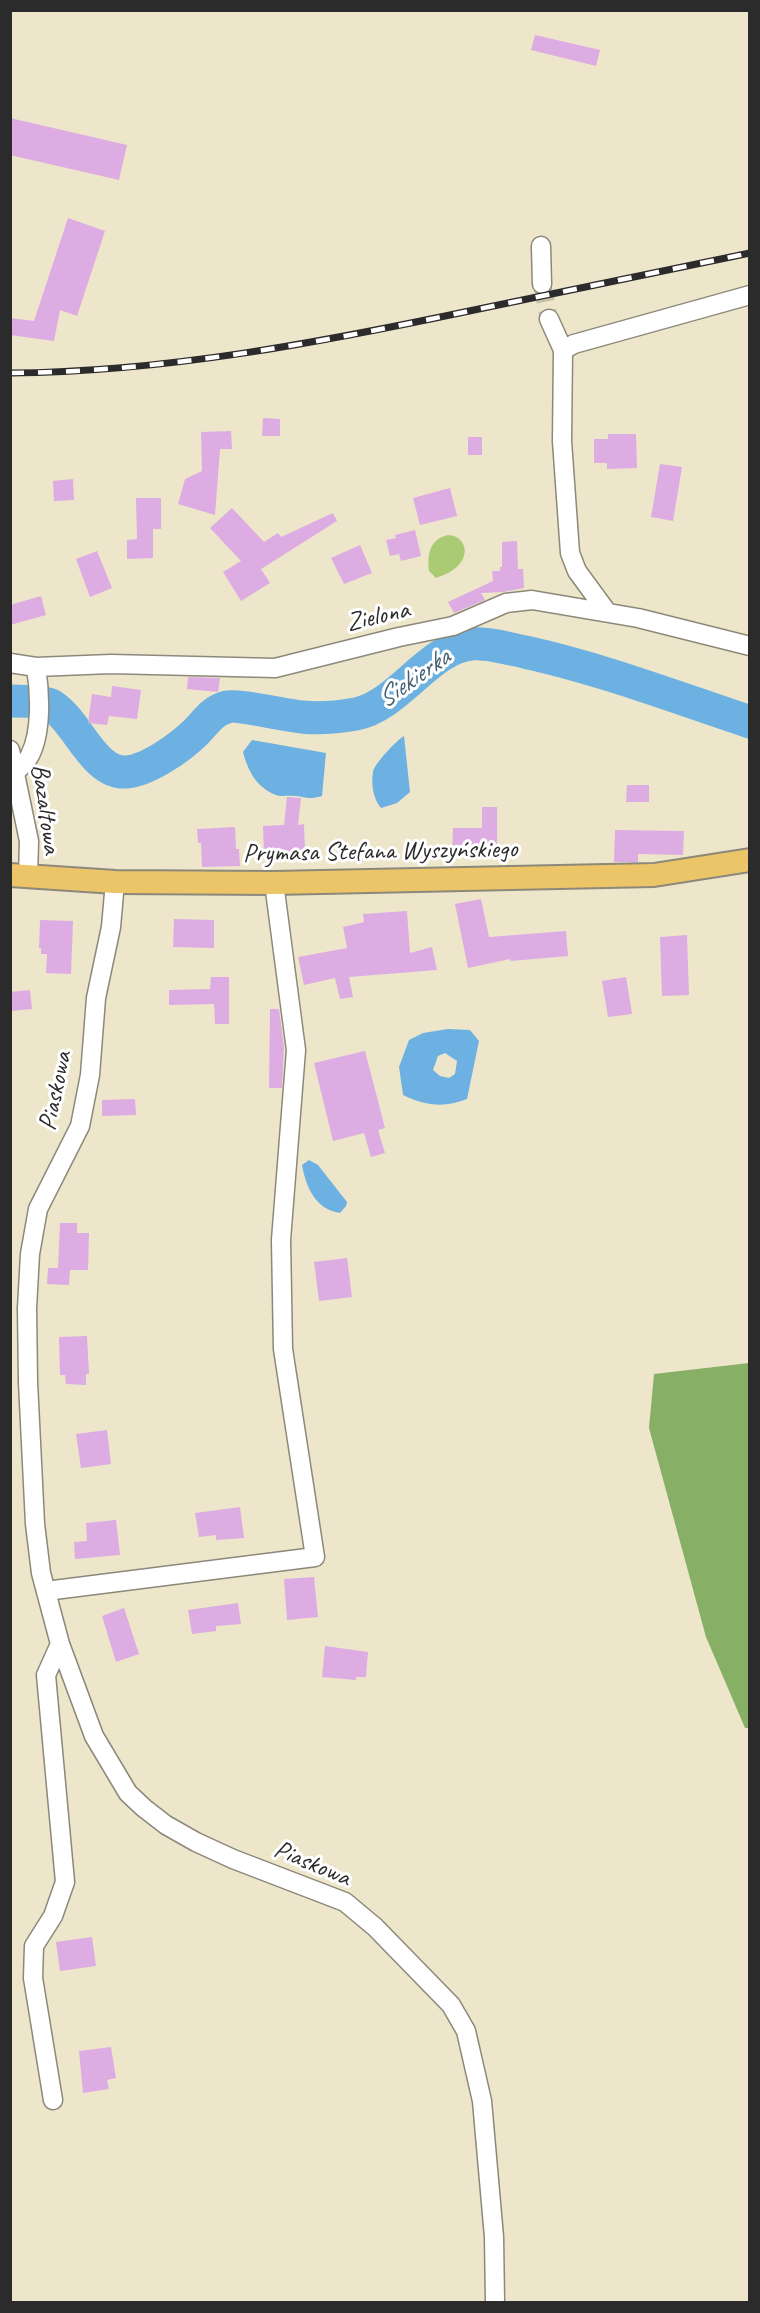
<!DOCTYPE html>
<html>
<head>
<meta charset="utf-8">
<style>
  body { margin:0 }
  #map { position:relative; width:760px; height:2313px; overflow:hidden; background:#eee6ca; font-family:Caveat,sans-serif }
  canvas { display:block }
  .frame { position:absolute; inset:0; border:12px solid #2b2b2b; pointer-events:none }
</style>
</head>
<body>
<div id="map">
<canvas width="760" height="2313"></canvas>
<div class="frame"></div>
</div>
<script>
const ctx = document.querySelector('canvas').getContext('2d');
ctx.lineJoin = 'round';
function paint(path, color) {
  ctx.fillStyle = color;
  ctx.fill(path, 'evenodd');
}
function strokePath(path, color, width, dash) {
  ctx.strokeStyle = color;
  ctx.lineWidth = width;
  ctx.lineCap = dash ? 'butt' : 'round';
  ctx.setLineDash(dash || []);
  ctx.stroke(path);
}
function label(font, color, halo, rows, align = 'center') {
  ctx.font = font + ' Caveat,sans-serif';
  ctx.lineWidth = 6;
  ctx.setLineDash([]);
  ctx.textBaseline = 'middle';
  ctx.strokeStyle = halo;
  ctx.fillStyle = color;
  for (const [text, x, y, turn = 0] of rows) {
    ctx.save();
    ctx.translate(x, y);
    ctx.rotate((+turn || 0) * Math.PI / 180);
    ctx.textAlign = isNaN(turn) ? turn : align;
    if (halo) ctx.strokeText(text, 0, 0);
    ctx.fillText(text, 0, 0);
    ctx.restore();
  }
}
paint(new Path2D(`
  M 448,535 C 462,535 470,550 461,562 C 456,570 445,575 436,578 L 429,571 C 427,554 430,539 448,535 Z`), '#aacb74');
paint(new Path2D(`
  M 749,1363 L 750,1728 L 745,1728 L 706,1637 L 649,1428 L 654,1374 Z`), '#87af66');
paint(new Path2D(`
  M 404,736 L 410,792 L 397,803 L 381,808 C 373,799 371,784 373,772 C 374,764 397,740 404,736 Z
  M 252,740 L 326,753 L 322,796 C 308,800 307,797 295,796 C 289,795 281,797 276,795 C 256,787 248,771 243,752 Z
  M 448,1029 L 470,1030 L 479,1041 L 467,1099 C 444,1108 426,1106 403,1095 L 399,1067 L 409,1040 L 423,1033 ZM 445,1053 L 457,1061 L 455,1074 L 449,1078 L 440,1076 L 433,1070 L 438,1056 Z
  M 309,1160 L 318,1165 L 347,1202 L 346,1206 L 340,1213 C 315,1209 306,1187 302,1165 Z`), '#6db1e2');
strokePath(new Path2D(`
  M 10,701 C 19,701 44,701 51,705 C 77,720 93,774 126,772 C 147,771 181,747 196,732 C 206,722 212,711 227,707 C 236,704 288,716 302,717 C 320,719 339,717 356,714 C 398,706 429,648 471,644 C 485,642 511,649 525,652 C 602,669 675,697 750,722`), '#6db1e2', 33);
paint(new Path2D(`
  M 535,35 L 600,50 L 596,66 L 531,50 Z
  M 10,118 L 127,145 L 119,180 L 10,155 Z
  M 68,218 L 105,231 L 77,316 L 60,310 L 54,341 L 10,335 L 10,318 L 34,321 Z
  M 263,418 L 280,419 L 280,436 L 262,436 Z
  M 231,431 L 232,449 L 220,449 L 215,515 L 178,504 L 185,479 L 202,471 L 201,432 Z
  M 608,434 L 636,434 L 637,468 L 607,469 L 607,463 L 594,463 L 594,439 L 608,439 Z
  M 468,437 L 482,437 L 482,455 L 468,455 Z
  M 660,464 L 682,467 L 673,521 L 651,517 Z
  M 73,479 L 74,500 L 54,501 L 53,481 Z
  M 450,488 L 457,516 L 420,525 L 413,498 Z
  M 136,498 L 161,498 L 161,529 L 153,529 L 153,558 L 127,559 L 127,540 L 137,539 Z
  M 232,508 L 264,542 L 278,533 L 281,537 L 333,513 L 337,521 L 261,569 L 270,583 L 241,601 L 223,572 L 241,561 L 210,528 Z
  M 415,530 L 421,556 L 401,561 L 399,554 L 390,556 L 386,540 L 396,538 L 395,535 Z
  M 517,541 L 518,569 L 523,569 L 524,588 L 503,592 L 481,593 L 485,600 L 454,613 L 448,602 L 493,581 L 492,571 L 500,571 L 500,567 L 502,567 L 502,542 Z
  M 360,545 L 372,573 L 344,584 L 331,558 Z
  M 97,551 L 112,588 L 90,597 L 76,559 Z
  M 41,596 L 46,615 L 10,625 L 10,605 Z
  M 188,677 L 220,678 L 218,692 L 187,689 Z
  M 112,686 L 141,690 L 137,719 L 109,716 L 107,725 L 88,723 L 92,694 L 111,697 Z
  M 627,785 L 649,785 L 649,802 L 626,802 Z
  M 287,797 L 301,798 L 298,825 L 304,824 L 305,851 L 264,853 L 263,826 L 284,825 Z
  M 482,807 L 497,807 L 497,855 L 452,854 L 453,828 L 482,828 Z
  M 235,827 L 236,849 L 239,849 L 240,866 L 202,867 L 201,843 L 198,843 L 197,829 Z
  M 615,830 L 684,831 L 683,855 L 638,854 L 638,862 L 614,862 Z
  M 481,899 L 489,937 L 566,931 L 568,956 L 511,961 L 510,959 L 468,968 L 455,904 Z
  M 407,911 L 410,953 L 432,947 L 437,970 L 349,977 L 353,997 L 340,999 L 335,978 L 304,985 L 298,957 L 347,948 L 343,927 L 364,922 L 363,914 Z
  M 174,919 L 214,920 L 214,948 L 173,947 Z
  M 40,920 L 73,921 L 71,974 L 46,973 L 47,954 L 41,954 L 41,948 L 39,948 Z
  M 687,935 L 689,995 L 662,996 L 660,937 Z
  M 211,977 L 229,977 L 229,1024 L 215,1024 L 214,1004 L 169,1005 L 169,990 L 210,989 Z
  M 626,977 L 632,1014 L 608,1017 L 602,981 Z
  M 30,990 L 32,1009 L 10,1011 L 10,992 Z
  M 270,1009 L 279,1009 L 284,1047 L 282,1088 L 269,1088 Z
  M 365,1051 L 385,1128 L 378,1130 L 385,1153 L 371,1157 L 364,1133 L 333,1141 L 314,1063 Z
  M 135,1099 L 136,1115 L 102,1116 L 102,1100 Z
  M 60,1223 L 77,1223 L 77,1233 L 89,1233 L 88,1270 L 70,1270 L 69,1285 L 47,1284 L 48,1268 L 58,1268 Z
  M 347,1258 L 352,1297 L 319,1301 L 314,1262 Z
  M 87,1336 L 89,1374 L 86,1374 L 86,1385 L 66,1384 L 65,1375 L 60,1375 L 59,1337 Z
  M 107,1430 L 111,1464 L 81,1468 L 76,1434 Z
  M 240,1507 L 244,1538 L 216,1540 L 216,1535 L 199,1537 L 195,1513 Z
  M 116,1520 L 120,1555 L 75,1559 L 74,1542 L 87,1541 L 86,1523 Z
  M 314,1577 L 318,1617 L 287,1620 L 284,1579 Z
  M 238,1603 L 241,1624 L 216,1626 L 216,1631 L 192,1634 L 188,1610 Z
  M 124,1608 L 139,1654 L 116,1662 L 102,1616 Z
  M 325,1646 L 368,1652 L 366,1677 L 356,1677 L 356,1680 L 322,1677 Z
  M 92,1937 L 96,1966 L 60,1971 L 56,1942 Z
  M 111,2047 L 116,2078 L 107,2080 L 109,2089 L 83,2093 L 79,2051 Z`), '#dcace3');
strokePath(new Path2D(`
  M 542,284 L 549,319`), '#c7c1aa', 18, [18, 9]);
const minor = new Path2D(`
  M 541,246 L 542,284
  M 549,319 L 563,350
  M 607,612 L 577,571 L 570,553 L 562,441 L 563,350 L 574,344 L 750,295
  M 10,663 L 36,667 L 111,664 L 275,668 L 399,637 L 453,626 L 506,603 L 532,600 L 638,618 L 750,646
  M 10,750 L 29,841 L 28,877
  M 15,773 C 20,767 27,762 30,755 C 42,732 40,692 36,667
  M 115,882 L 111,927 L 96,998 L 90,1075 L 80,1126 L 38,1209 L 30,1254 L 27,1308 L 28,1382 L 35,1524 L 41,1573 L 60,1644 L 94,1736 L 128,1793 L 144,1808 L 166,1825 L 196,1842 L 233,1859 L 345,1902 L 375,1927 L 451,2005 L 466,2031 L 482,2101 L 494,2237 L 495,2302
  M 46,1591 L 315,1557 L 283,1349 L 281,1240 L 296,1050 L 274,883
  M 53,2100 L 33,1978 L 34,1946 L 53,1916 L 65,1882 L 46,1675 L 60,1644`);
const major = new Path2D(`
  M 10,875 L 115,882 L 274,883 L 654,875 L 750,860`);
strokePath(minor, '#8c887a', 21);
strokePath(major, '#8c887a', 26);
strokePath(minor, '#fff', 18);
strokePath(major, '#edc569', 22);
const rail = new Path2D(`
  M 10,373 C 166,372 322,342 474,310 C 566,291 658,272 750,253`);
strokePath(rail, '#2b2b2b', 7);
strokePath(rail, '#fff', 4.5, [14]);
label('26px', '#2b2b2b', '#fff', [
  ["Zielona",378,617,-13],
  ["Bazaltowa",45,809,82],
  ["Prymasa Stefana Wyszyńskiego",380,852,-1],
  ["Piaskowa",56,1091,-78],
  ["Piaskowa",312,1864,23]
]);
label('italic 27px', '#456174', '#fff', [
  ["Siekierka",414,679,-35]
]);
</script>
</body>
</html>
